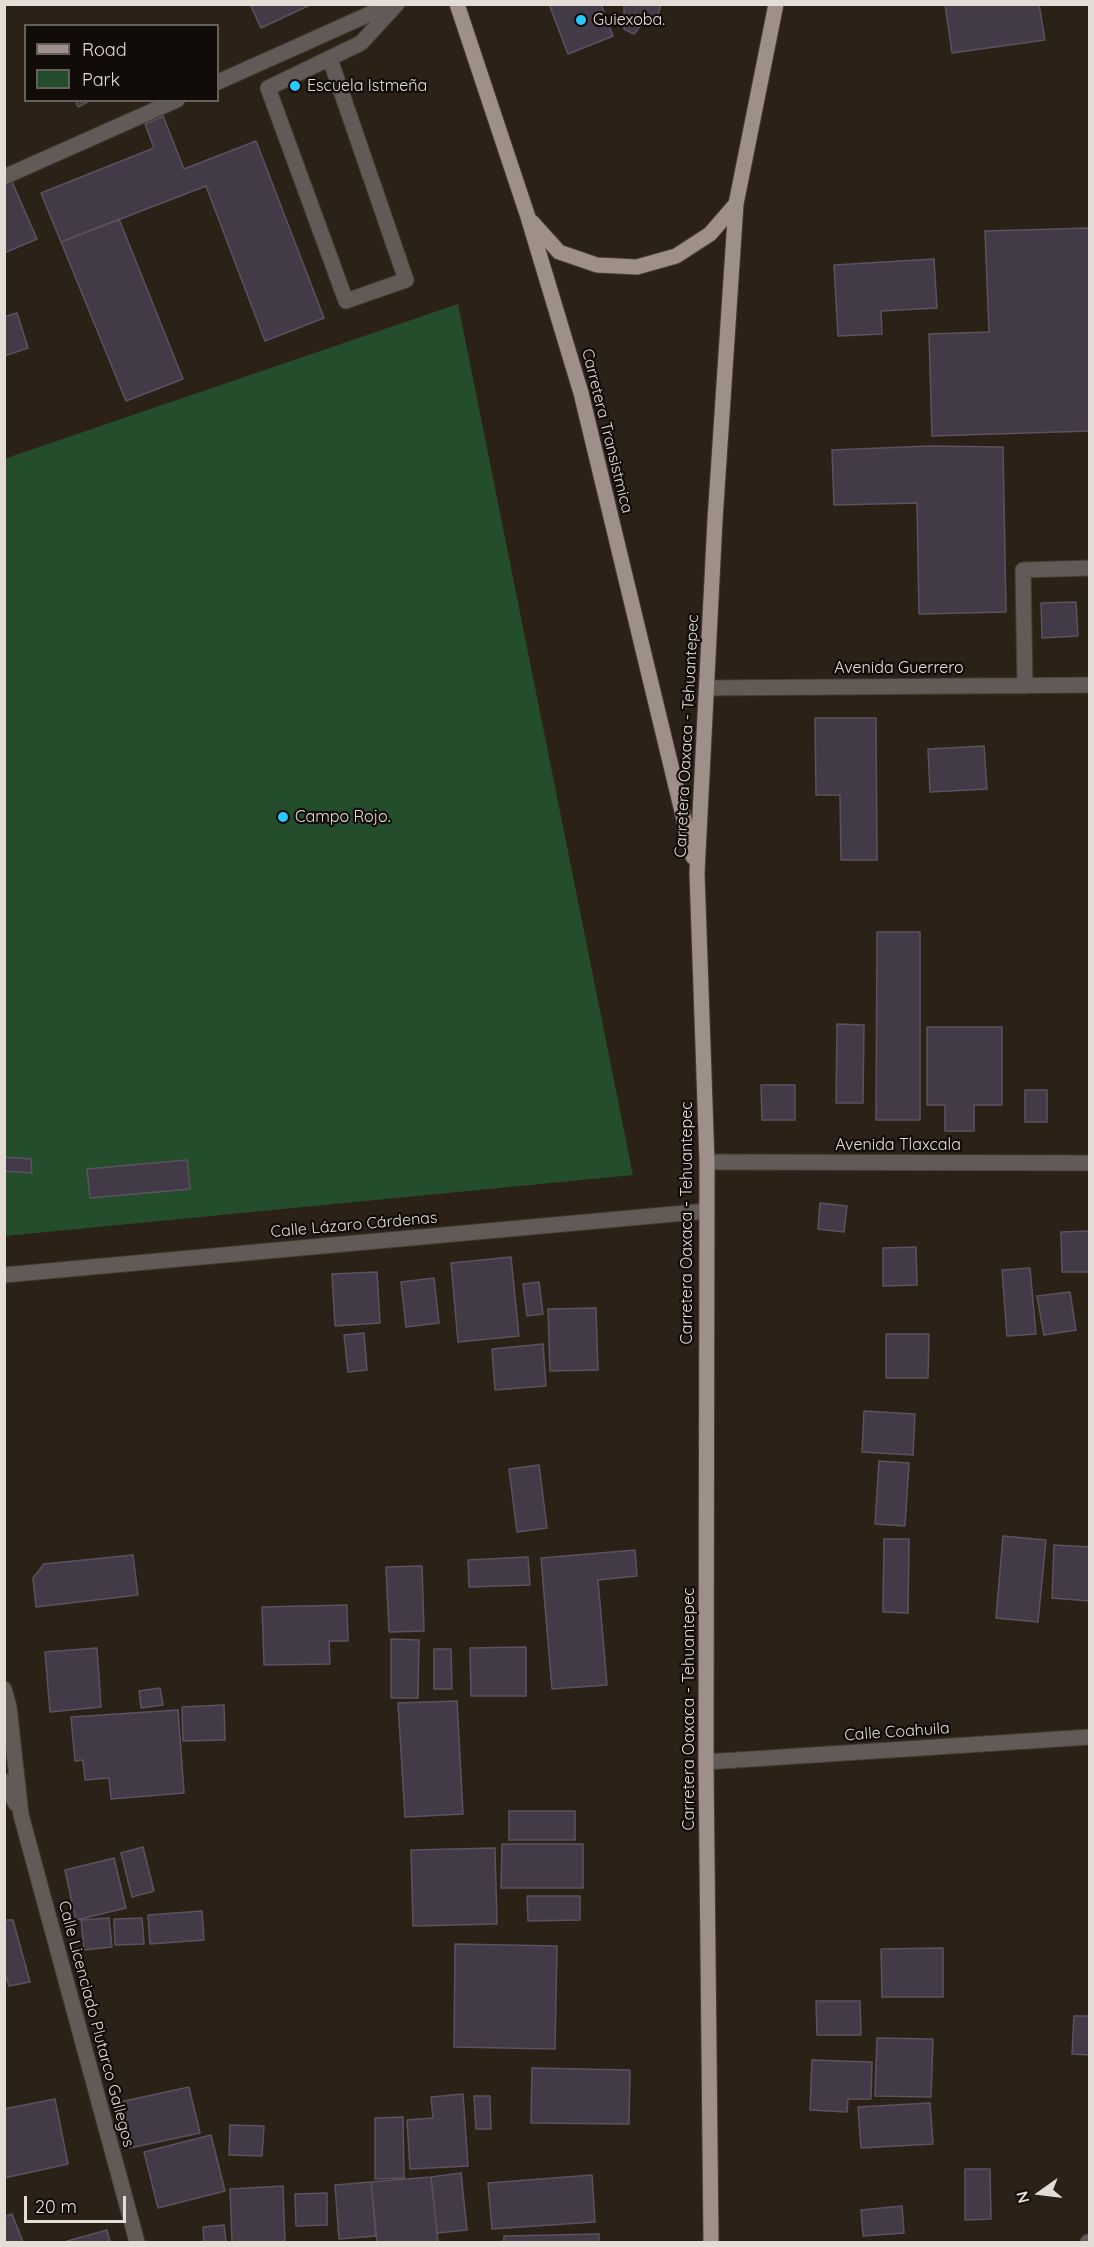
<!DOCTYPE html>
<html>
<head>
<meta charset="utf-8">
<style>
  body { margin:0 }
  #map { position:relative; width:1094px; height:2247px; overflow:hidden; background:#2c2117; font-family:Quicksand,sans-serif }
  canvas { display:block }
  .frame { position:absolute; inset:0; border:6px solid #e4ddd6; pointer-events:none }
  .legend { position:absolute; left:24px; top:24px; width:195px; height:78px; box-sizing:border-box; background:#110c08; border:2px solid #65605a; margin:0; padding:8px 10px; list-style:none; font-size:18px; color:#e4ddd6 }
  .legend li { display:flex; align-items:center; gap:12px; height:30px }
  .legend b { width:30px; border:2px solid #65605a }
  .north { position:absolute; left:1010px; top:2163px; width:60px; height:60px; -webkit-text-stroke:4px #110c08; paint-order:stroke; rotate:256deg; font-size:16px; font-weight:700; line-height:24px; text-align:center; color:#e4ddd6 }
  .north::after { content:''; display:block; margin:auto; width:21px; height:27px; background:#e4ddd6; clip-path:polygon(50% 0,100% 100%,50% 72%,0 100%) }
  .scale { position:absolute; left:24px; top:2196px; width:102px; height:27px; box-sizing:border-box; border:3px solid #e4ddd6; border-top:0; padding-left:8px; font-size:18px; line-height:21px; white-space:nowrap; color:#e4ddd6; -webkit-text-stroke:4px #110c08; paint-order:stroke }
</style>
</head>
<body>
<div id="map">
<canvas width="1094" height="2247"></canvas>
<div class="frame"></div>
<ul class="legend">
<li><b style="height:8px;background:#9e9088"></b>Road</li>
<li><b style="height:16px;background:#244e2b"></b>Park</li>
</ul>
<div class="north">N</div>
<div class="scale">20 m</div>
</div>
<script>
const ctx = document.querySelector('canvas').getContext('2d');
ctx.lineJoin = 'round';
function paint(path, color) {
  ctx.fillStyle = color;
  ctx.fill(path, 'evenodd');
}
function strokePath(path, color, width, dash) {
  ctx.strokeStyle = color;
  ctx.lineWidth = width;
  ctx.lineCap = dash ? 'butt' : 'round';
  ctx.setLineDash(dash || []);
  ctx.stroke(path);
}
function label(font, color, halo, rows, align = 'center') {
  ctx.font = font + ' Quicksand,sans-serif';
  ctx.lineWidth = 4.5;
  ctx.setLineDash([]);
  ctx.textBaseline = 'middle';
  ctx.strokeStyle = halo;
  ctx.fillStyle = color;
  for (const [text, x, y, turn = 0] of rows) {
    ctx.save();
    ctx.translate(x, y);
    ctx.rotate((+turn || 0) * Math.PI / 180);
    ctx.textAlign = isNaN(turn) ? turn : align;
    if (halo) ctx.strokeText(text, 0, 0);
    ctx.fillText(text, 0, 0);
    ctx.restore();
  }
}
paint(new Path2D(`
  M 458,304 L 633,1175 L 5,1236 L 4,459 Z`), '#244e2b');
const building = new Path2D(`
  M 250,4 L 312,4 L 261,28 Z
  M 549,4 L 601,4 L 613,36 L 568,54 Z
  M 624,4 L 661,4 L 656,22 L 646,19 L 634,34 L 624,29 Z
  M 945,4 L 1039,4 L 1045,40 L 952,53 Z
  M 75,100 L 91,100 L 78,107 Z
  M 163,116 L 184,169 L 256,141 L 324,318 L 265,341 L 206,186 L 61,242 L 41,193 L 154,148 L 145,124 Z
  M 10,177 L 37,239 L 4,253 L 4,180 Z
  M 119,219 L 183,379 L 126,401 L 61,242 Z
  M 1090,228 L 1090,431 L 932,436 L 929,334 L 989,332 L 985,231 Z
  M 934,259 L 937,308 L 881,311 L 882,334 L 838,336 L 834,265 Z
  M 17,313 L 28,348 L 4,356 L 4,317 Z
  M 930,446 L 1003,447 L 1006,612 L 919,614 L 917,503 L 834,505 L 832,450 Z
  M 1076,602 L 1078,636 L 1042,638 L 1041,603 Z
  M 815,718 L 876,718 L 877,860 L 841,860 L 840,795 L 816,795 Z
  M 984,746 L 987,789 L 930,792 L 928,749 Z
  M 877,932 L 920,932 L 920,1120 L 876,1120 Z
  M 837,1024 L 864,1025 L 863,1103 L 836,1103 Z
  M 927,1027 L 1002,1027 L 1002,1105 L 974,1105 L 974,1131 L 945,1131 L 945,1105 L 927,1105 Z
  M 761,1085 L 795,1085 L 795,1120 L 762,1120 Z
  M 1025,1090 L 1047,1090 L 1047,1122 L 1025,1122 Z
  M 4,1157 L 31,1159 L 32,1173 L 4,1171 Z
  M 187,1160 L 190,1189 L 90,1198 L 87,1169 Z
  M 820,1203 L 847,1206 L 844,1232 L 818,1229 Z
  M 1090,1231 L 1090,1272 L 1062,1272 L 1061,1232 Z
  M 916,1247 L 917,1285 L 883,1286 L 883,1248 Z
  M 511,1257 L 519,1336 L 458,1342 L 451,1263 Z
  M 1030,1268 L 1036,1334 L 1007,1336 L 1002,1270 Z
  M 377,1272 L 380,1323 L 335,1326 L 332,1274 Z
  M 434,1278 L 439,1323 L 406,1327 L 401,1282 Z
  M 539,1282 L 543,1314 L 527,1316 L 523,1284 Z
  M 1070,1292 L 1076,1330 L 1044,1335 L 1037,1296 Z
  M 596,1308 L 598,1370 L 550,1371 L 548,1309 Z
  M 364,1333 L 367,1370 L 348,1372 L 344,1335 Z
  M 886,1334 L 929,1334 L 928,1378 L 886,1378 Z
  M 543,1344 L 546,1386 L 495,1390 L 492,1349 Z
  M 864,1411 L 915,1414 L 913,1455 L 862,1452 Z
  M 879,1461 L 909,1463 L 905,1526 L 875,1524 Z
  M 539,1465 L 547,1528 L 517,1532 L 509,1469 Z
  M 1003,1536 L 1046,1540 L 1038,1622 L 996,1618 Z
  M 884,1539 L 909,1539 L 908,1613 L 883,1612 Z
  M 1054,1545 L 1090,1547 L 1090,1601 L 1052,1598 Z
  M 635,1550 L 637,1576 L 598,1580 L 607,1685 L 552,1689 L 541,1558 Z
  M 133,1555 L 138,1595 L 36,1607 L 33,1578 L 44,1564 Z
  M 528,1557 L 530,1585 L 469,1587 L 468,1560 Z
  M 422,1566 L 424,1631 L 389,1632 L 386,1567 Z
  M 347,1605 L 348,1641 L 329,1641 L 330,1664 L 264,1665 L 262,1607 Z
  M 391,1639 L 419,1640 L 418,1698 L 391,1698 Z
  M 526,1647 L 526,1696 L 471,1696 L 470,1648 Z
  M 97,1648 L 101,1707 L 50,1712 L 45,1652 Z
  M 434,1649 L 451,1649 L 452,1689 L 434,1689 Z
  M 160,1688 L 163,1705 L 141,1708 L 139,1691 Z
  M 457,1701 L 463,1814 L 405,1817 L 398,1703 Z
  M 224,1705 L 225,1740 L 183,1741 L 182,1707 Z
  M 178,1710 L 184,1793 L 111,1799 L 109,1778 L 85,1780 L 83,1760 L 75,1761 L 71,1717 Z
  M 509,1811 L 575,1811 L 575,1840 L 509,1840 Z
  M 502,1844 L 583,1844 L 583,1888 L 501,1888 Z
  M 143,1847 L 154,1891 L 132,1897 L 121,1853 Z
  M 495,1848 L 497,1924 L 413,1926 L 411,1850 Z
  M 114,1858 L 126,1908 L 76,1920 L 65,1870 Z
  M 527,1896 L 580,1896 L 580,1920 L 528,1921 Z
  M 202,1911 L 204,1940 L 150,1944 L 148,1915 Z
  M 109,1918 L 112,1947 L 84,1950 L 81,1920 Z
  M 142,1918 L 144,1944 L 115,1945 L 114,1919 Z
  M 4,1920 L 13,1920 L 30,1982 L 9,1986 L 4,1970 Z
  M 455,1944 L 557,1946 L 555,2049 L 454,2047 Z
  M 943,1948 L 943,1997 L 882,1997 L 881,1949 Z
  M 816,2001 L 860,2001 L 861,2035 L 817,2035 Z
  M 1074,2016 L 1090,2016 L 1090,2055 L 1072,2054 Z
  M 877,2038 L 933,2039 L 931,2097 L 875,2096 Z
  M 812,2060 L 872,2062 L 871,2099 L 848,2099 L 847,2112 L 810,2110 Z
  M 532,2068 L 630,2070 L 629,2124 L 531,2123 Z
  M 189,2087 L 200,2133 L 130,2148 L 120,2102 Z
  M 463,2094 L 468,2166 L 410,2169 L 407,2120 L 433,2118 L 431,2097 Z
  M 474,2096 L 490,2096 L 491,2129 L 476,2129 Z
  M 55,2099 L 68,2164 L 4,2178 L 4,2109 Z
  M 930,2103 L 933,2144 L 861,2148 L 858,2107 Z
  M 403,2117 L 404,2178 L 375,2179 L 375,2118 Z
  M 230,2125 L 264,2126 L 262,2156 L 229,2155 Z
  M 211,2135 L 225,2191 L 158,2208 L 144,2152 Z
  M 965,2169 L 990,2169 L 991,2219 L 965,2220 Z
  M 461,2173 L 467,2230 L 437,2233 L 431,2177 Z
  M 592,2175 L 595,2222 L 492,2229 L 488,2183 Z
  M 431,2177 L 438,2242 L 377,2242 L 371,2182 Z
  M 371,2182 L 376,2236 L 339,2239 L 335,2185 Z
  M 283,2186 L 285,2242 L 232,2242 L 230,2189 Z
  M 327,2193 L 327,2225 L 296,2226 L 295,2194 Z
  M 902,2206 L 904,2233 L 863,2236 L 861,2210 Z
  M 12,2214 L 23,2242 L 4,2242 L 4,2217 Z
  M 224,2225 L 226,2242 L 204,2242 L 203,2227 Z
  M 107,2230 L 110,2242 L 64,2242 Z
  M 599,2234 L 599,2242 L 504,2242 L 504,2236 Z`);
paint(building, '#433a47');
strokePath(building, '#5c525f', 1.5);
const minor = new Path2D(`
  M 330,59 L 406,280 L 346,301 L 268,88 L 361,43 L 397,4
  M 218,82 L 392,4
  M 4,177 L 177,100
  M 1025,686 L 1023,570 L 1090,568
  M 708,688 L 1090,685
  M 707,1162 L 1090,1163
  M 4,1275 L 707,1211
  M 4,1689 L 9,1707 L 21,1815 L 137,2242
  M 706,1762 L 1090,1737
  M 4,1781 L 16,1804
  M 1088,2242 L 1090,2242`);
const major = new Path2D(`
  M 457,4 L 528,217 L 581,393 L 693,857
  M 532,222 L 559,252 L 597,265 L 637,267 L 676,256 L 710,234 L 736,204
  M 711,2242 L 706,1762 L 707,1162 L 697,873 L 715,520 L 736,204 L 776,4`);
strokePath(minor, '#463b32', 17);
strokePath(major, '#463b32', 17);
strokePath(minor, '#615a56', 15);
strokePath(major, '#9e9088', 15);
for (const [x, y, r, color] of [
  [581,20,6,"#29c8ff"],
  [295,86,6,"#29c8ff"],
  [283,817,6,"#29c8ff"]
]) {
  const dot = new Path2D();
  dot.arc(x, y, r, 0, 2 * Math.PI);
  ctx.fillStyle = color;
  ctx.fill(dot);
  strokePath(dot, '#110c08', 2);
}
label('16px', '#e4ddd6', '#110c08', [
  ["Guiexoba.",593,20],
  ["Escuela Istmeña",307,86],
  ["Campo Rojo.",295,817]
], 'left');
label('16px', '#e4ddd6', '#110c08', [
  ["Carretera Transistmica",607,431,76],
  ["Avenida Guerrero",899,668],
  ["Carretera Oaxaca - Tehuantepec",687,736,-87],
  ["Avenida Tlaxcala",898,1145],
  ["Carretera Oaxaca - Tehuantepec",687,1223,-90],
  ["Calle Lázaro Cárdenas",354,1225,-5],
  ["Carretera Oaxaca - Tehuantepec",689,1709,-90],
  ["Calle Coahuila",897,1732,-4],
  ["Calle Licenciado Plutarco Gallegos",96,2024,75]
]);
</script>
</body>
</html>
